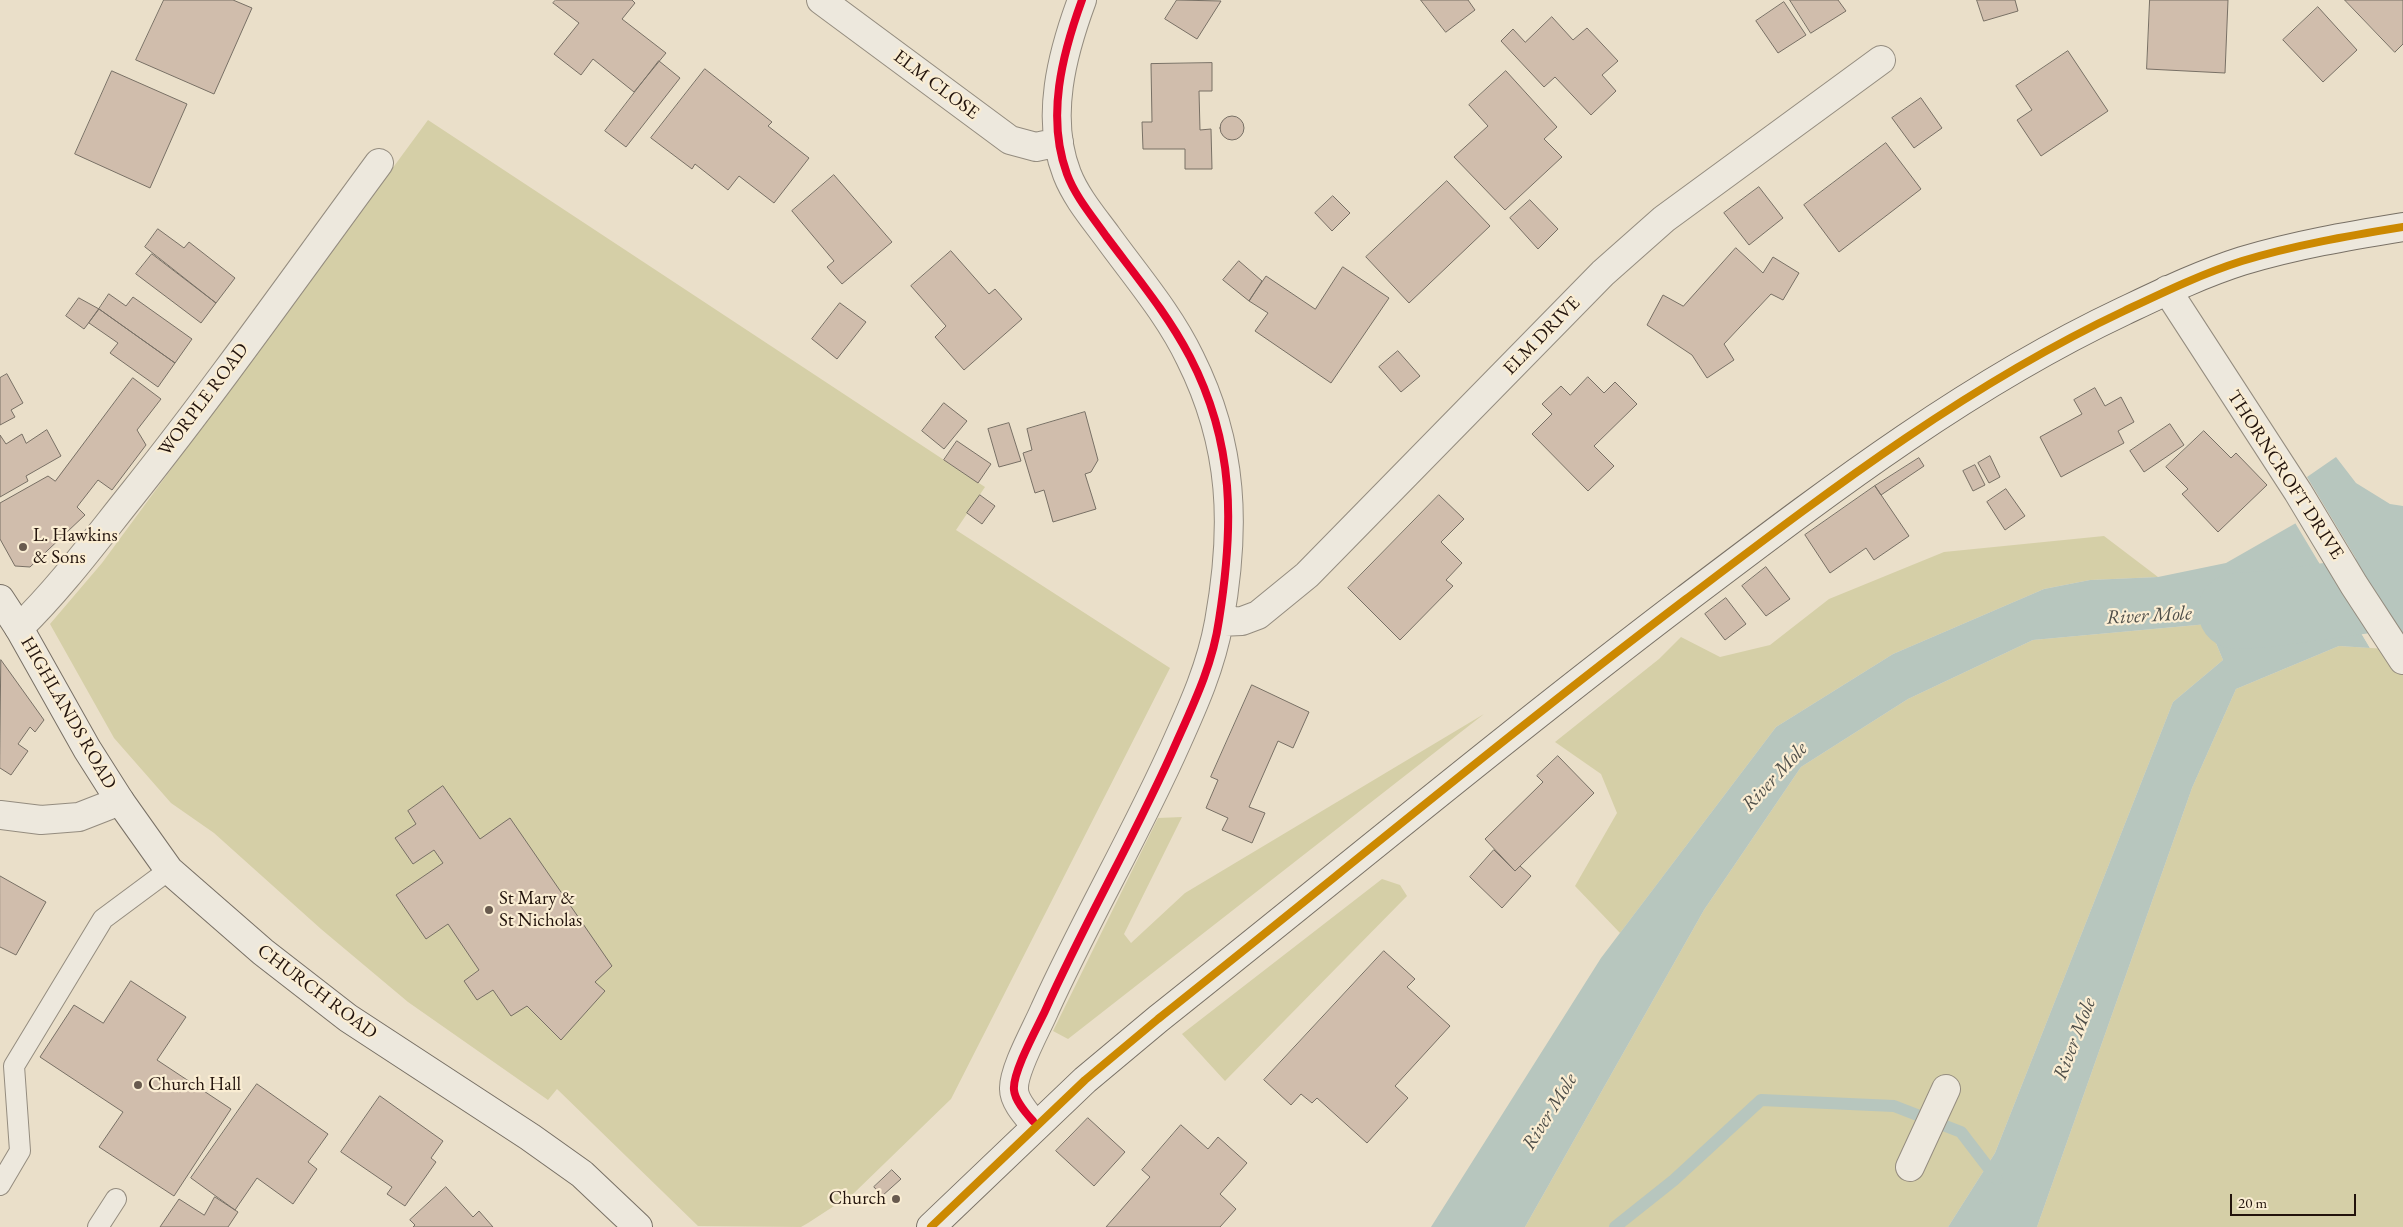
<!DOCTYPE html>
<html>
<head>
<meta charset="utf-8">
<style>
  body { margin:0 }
  #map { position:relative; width:2403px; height:1227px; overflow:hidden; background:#eadfc9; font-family:"EB Garamond",serif }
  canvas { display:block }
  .scale { position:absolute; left:2230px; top:1194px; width:126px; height:22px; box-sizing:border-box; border:2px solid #22130c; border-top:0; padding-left:6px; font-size:15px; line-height:18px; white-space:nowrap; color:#22130c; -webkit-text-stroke:4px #faedd3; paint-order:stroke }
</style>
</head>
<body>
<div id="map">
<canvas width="2403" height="1227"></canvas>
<div class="scale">20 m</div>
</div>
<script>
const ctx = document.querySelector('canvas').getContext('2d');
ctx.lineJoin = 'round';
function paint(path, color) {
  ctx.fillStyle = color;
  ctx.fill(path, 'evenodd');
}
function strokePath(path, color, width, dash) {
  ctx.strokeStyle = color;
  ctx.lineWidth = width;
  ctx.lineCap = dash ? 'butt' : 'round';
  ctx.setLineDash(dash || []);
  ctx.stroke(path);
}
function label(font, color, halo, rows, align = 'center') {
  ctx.font = font + ' "EB Garamond",serif';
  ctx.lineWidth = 4.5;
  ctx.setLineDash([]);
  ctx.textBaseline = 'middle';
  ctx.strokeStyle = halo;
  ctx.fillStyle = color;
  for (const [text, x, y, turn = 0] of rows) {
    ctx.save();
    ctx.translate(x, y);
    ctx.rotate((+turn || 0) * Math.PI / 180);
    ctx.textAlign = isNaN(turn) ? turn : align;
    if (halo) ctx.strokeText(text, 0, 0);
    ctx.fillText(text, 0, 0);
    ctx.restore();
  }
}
paint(new Path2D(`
  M 428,120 L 985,487 L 956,530 L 1170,668 L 951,1099 L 854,1193 L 808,1223 L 801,1227 L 698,1226 L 557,1089 L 548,1100 L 408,1002 L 321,929 L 214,833 L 171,803 L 114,738 L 50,624 L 102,563 Z
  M 2104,536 L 2158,577 L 2090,580 L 2044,589 L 1893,654 L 1776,727 L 1620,933 L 1575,886 L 1617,813 L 1601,774 L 1555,742 L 1659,659 L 1681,637 L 1720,657 L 1770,645 L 1829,599 L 1944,552 Z
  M 2208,624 L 2223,660 L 2173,702 L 1995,1153 L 1948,1227 L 1525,1227 L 1704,910 L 1801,767 L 1908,699 L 2033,640 Z
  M 2339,646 L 2403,650 L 2403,1227 L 2037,1227 L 2192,788 L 2236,689 Z
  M 1484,714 L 1068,1039 L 1053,1031 L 1158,818 L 1182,817 L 1124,934 L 1131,943 L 1185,893 Z
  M 1382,879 L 1400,885 L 1407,896 L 1225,1081 L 1182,1034 Z`), '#d5cfa7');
paint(new Path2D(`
  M 2336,457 L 2356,483 L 2390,504 L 2403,506 L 2403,637 L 2307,477 Z
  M 2296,523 L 2370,648 L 2339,646 L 2236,689 L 2192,788 L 2037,1227 L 1948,1227 L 1995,1153 L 2173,702 L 2223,660 L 2208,624 L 2033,640 L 1908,699 L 1801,767 L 1704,910 L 1525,1227 L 1431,1227 L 1601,958 L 1776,727 L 1893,654 L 2044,589 L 2090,580 L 2158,577 L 2226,563 Z`), '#b7c6be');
paint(new Path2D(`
  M 2294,521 L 2298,522 L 2372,648 L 2370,648 Z`), '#eadfc9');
strokePath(new Path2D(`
  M 1615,1227 L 1674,1180 L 1761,1100 L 1894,1106 L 1961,1132 L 1997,1179`), '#b7c6be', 12);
strokePath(new Path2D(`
  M 2236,611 L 2269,609 L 2403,590`), '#b7c6be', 76);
const building = new Path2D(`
  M 164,0 L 233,0 L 252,8 L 214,94 L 136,60 Z
  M 556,0 L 632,0 L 635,3 L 622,19 L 666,53 L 634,92 L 593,59 L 581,75 L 554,54 L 579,23 L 553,3 Z
  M 1177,0 L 1221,1 L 1197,39 L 1165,19 Z
  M 1421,0 L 1468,0 L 1475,10 L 1446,32 Z
  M 1790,0 L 1838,0 L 1846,11 L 1811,33 Z
  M 1977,0 L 2015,0 L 2018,11 L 1984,21 Z
  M 2150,0 L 2228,0 L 2225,73 L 2147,69 Z
  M 2345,0 L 2403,0 L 2403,44 L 2395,52 Z
  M 1784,2 L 1806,35 L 1778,53 L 1756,21 Z
  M 2318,7 L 2357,50 L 2323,82 L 2283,40 Z
  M 1552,17 L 1573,40 L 1587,28 L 1618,61 L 1602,75 L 1616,91 L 1591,115 L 1555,77 L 1544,87 L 1501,41 L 1513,29 L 1525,42 Z
  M 2068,51 L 2108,111 L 2041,156 L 2017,120 L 2032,110 L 2016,86 Z
  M 659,61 L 680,78 L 626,147 L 605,131 Z
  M 1212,63 L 1212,91 L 1199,91 L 1200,130 L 1211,129 L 1212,169 L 1185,169 L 1185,149 L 1143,149 L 1142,122 L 1152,122 L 1151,64 Z
  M 705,69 L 772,122 L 768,126 L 809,158 L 774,203 L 739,176 L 728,190 L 695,164 L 692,169 L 651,138 Z
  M 112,71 L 187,104 L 150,188 L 75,154 Z
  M 1506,71 L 1557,127 L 1544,139 L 1562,157 L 1505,210 L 1454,157 L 1488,126 L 1469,105 Z
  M 1921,98 L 1942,128 L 1914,148 L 1892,118 Z
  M1220 128a12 12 0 1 1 24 0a12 12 0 1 1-24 0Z
  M 1886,143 L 1921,189 L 1839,252 L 1804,205 Z
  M 834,175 L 892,242 L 842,284 L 827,267 L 834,261 L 792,211 Z
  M 1447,181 L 1490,226 L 1409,303 L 1366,257 Z
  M 1759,187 L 1783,218 L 1749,245 L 1724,213 Z
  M 1333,196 L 1350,213 L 1332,231 L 1315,213 Z
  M 1530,200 L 1558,229 L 1538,249 L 1510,218 Z
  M 158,229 L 184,248 L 189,242 L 235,278 L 216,303 L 145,247 Z
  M 1736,248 L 1763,273 L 1773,257 L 1799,273 L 1783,300 L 1771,294 L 1724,344 L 1734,360 L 1707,378 L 1692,355 L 1647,325 L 1663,295 L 1683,306 Z
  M 951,251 L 989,294 L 995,289 L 1022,319 L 964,370 L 935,337 L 946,326 L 911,286 Z
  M 152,254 L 216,303 L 201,323 L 136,274 Z
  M 1239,261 L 1262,281 L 1249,301 L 1223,280 Z
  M 1343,267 L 1389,298 L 1331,383 L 1255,331 L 1268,313 L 1249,301 L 1266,276 L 1315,309 Z
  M 109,294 L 126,306 L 133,297 L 192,339 L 175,363 L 99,309 Z
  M 79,298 L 99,309 L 84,329 L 66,316 Z
  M 840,303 L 866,322 L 837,359 L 812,339 Z
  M 99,309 L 175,363 L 158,387 L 110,353 L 118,343 L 89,323 Z
  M 1398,351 L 1420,376 L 1401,392 L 1379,367 Z
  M 7,374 L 23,403 L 11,410 L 15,417 L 0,425 L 0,378 Z
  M 1588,377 L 1604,393 L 1615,382 L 1637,404 L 1594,446 L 1614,466 L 1588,491 L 1532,434 L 1552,414 L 1542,404 L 1561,386 L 1570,395 Z
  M 133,378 L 161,399 L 137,430 L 146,445 L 112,490 L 98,480 L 77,507 L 85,515 L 30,567 L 15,566 L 0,539 L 0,503 L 48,476 L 55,481 Z
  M 2095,388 L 2105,406 L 2121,397 L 2134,422 L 2118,431 L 2124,443 L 2061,477 L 2040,437 L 2082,414 L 2074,400 Z
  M 944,403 L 967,421 L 944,449 L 922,431 Z
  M 1085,412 L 1098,460 L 1091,472 L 1085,474 L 1096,509 L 1053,522 L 1044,490 L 1035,493 L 1023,453 L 1032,450 L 1027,429 Z
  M 1009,423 L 1021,461 L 999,467 L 988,429 Z
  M 2170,424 L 2184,445 L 2144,472 L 2130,451 Z
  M 47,430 L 61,456 L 26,476 L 28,481 L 0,497 L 0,435 L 6,444 L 22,434 L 26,443 Z
  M 2204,431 L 2231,458 L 2236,453 L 2267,485 L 2218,532 L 2182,494 L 2188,489 L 2166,467 Z
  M 957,441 L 991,464 L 978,483 L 944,460 Z
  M 1990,456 L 2000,477 L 1989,483 L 1978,463 Z
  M 1919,458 L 1924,466 L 1881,495 L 1875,486 Z
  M 1975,465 L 1985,485 L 1973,491 L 1963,471 Z
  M 1875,486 L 1909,536 L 1874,560 L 1866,548 L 1830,573 L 1805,535 Z
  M 2006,489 L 2025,516 L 2005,530 L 1987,502 Z
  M 980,495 L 995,506 L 982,524 L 967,513 Z
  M 1439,495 L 1464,519 L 1441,542 L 1462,563 L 1446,580 L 1453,586 L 1400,640 L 1348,588 Z
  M 1766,567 L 1790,599 L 1766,616 L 1742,586 Z
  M 1726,598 L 1746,624 L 1725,640 L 1705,614 Z
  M 1,660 L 44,720 L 35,732 L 30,727 L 18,744 L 28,751 L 11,775 L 0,768 Z
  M 1252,685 L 1309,712 L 1293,748 L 1278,741 L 1249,807 L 1265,813 L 1252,843 L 1222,830 L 1228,818 L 1206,808 L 1218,780 L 1211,777 Z
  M 1558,756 L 1594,793 L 1515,871 L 1485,839 L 1543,782 L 1537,776 Z
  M 443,786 L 480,839 L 510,818 L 612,966 L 595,982 L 605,991 L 561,1040 L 527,1006 L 511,1016 L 493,990 L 477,1000 L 464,981 L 479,970 L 448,924 L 426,939 L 396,895 L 443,863 L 434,850 L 413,864 L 395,838 L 416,824 L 408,811 Z
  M 1494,850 L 1515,871 L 1520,866 L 1531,876 L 1502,908 L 1470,877 Z
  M 0,876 L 46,902 L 16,955 L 0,947 Z
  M 1384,951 L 1415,979 L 1407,987 L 1450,1026 L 1395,1086 L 1408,1098 L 1367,1143 L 1317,1098 L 1312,1103 L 1301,1094 L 1291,1105 L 1264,1080 Z
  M 131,981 L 186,1017 L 157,1060 L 231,1109 L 174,1196 L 99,1147 L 123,1112 L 40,1057 L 74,1005 L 103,1023 Z
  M 257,1084 L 328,1134 L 308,1162 L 317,1169 L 293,1204 L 257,1178 L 235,1210 L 191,1178 Z
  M 380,1096 L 443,1141 L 431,1158 L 436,1162 L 405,1206 L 387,1194 L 392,1187 L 341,1152 Z
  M 1088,1118 L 1125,1152 L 1094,1186 L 1056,1151 Z
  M 1181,1125 L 1208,1149 L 1218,1137 L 1247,1163 L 1220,1194 L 1236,1209 L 1220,1227 L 1106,1227 L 1150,1177 L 1142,1170 Z
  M 892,1170 L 901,1179 L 882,1196 L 874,1187 Z
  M 446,1187 L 473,1217 L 479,1211 L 493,1227 L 413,1227 L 415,1225 L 410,1220 Z
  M 215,1197 L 238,1212 L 228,1227 L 160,1227 L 179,1199 L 204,1215 Z`);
paint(building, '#d0bdac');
strokePath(building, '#787065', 1);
const service = new Path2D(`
  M 0,1185 L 20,1151 L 14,1066 L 103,919 L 169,870
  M 98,1227 L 116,1199`);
const minor = new Path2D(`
  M 821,0 L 1010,140 L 1036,147 L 1059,142
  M 2167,290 L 2298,492 L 2354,585 L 2403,660
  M 1219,622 L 1242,621 L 1258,615 L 1307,575 L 1603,273 L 1664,219 L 1881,60
  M 19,628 C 62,586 97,538 134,492 C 219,385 298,273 379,163
  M 0,815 L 41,820 L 79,817 L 120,801
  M 1036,1126 C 1028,1116 1014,1102 1014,1089 C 1013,1070 1037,1028 1045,1009 C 1086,919 1136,834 1176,744 C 1194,704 1211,666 1219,622 C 1236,528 1234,446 1190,358 C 1169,314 1136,276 1107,236 C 1093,217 1076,197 1067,174 C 1045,118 1062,54 1082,0
  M 1910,1167 L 1946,1089`);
const secondary = new Path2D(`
  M 0,599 L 19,628 L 87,749 L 120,801 L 169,870 L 263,952 L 348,1018 L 530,1137 L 582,1174 L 638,1227
  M 931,1227 L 1085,1080 L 1158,1019 C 1334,879 1507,735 1686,599 C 1826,493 1965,386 2124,311 C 2162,293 2201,274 2242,261 C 2295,245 2348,236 2403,227`);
strokePath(service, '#948c7f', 22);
strokePath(minor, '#948c7f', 30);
strokePath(secondary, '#787065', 30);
strokePath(service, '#ede8dd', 20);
strokePath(minor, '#ede8dd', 28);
strokePath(secondary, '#ede8dd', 28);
strokePath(new Path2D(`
  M 1033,1121 C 1026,1113 1015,1101 1014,1090 C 1012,1073 1037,1028 1045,1011 C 1086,919 1137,833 1177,741 C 1195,701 1213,663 1219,620 C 1234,525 1235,444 1190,357 C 1167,313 1135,275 1106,236 C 1092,216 1075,196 1067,174 C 1046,117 1062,55 1082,0`), '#e4002b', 8);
strokePath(new Path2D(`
  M 931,1227 L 1085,1080 L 1158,1019 C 1334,879 1507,735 1686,599 C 1826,493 1965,386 2124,311 C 2162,293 2201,274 2242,261 C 2295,245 2348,236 2403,227`), '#cc8902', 8);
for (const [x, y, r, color] of [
  [23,547,5,"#685a4e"],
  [489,910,5,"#685a4e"],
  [138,1085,5,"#685a4e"],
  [896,1199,5,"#685a4e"]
]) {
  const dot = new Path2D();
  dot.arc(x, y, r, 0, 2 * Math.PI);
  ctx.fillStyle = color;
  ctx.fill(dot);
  strokePath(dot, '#faedd3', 2);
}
label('19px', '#22130c', '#faedd3', [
  ["ELM CLOSE",936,85,37],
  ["ELM DRIVE",1542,336,-46],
  ["WORPLE ROAD",204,400,-53],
  ["THORNCROFT DRIVE",2285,475,57],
  ["HIGHLANDS ROAD",68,713,60],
  ["CHURCH ROAD",317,992,37]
]);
label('19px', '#22130c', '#faedd3', [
  ["L. Hawkins",33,536],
  ["& Sons",33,558],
  ["St Mary &",499,899],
  ["St Nicholas",499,921],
  ["Church Hall",148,1085],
  ["Church",886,1199,"right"]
], 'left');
label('italic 20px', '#4e4e49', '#faedd3', [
  ["River Mole",2149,616,-3],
  ["River Mole",1775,777,-47],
  ["River Mole",2075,1039,-69],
  ["River Mole",1550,1112,-58]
]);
</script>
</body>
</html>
